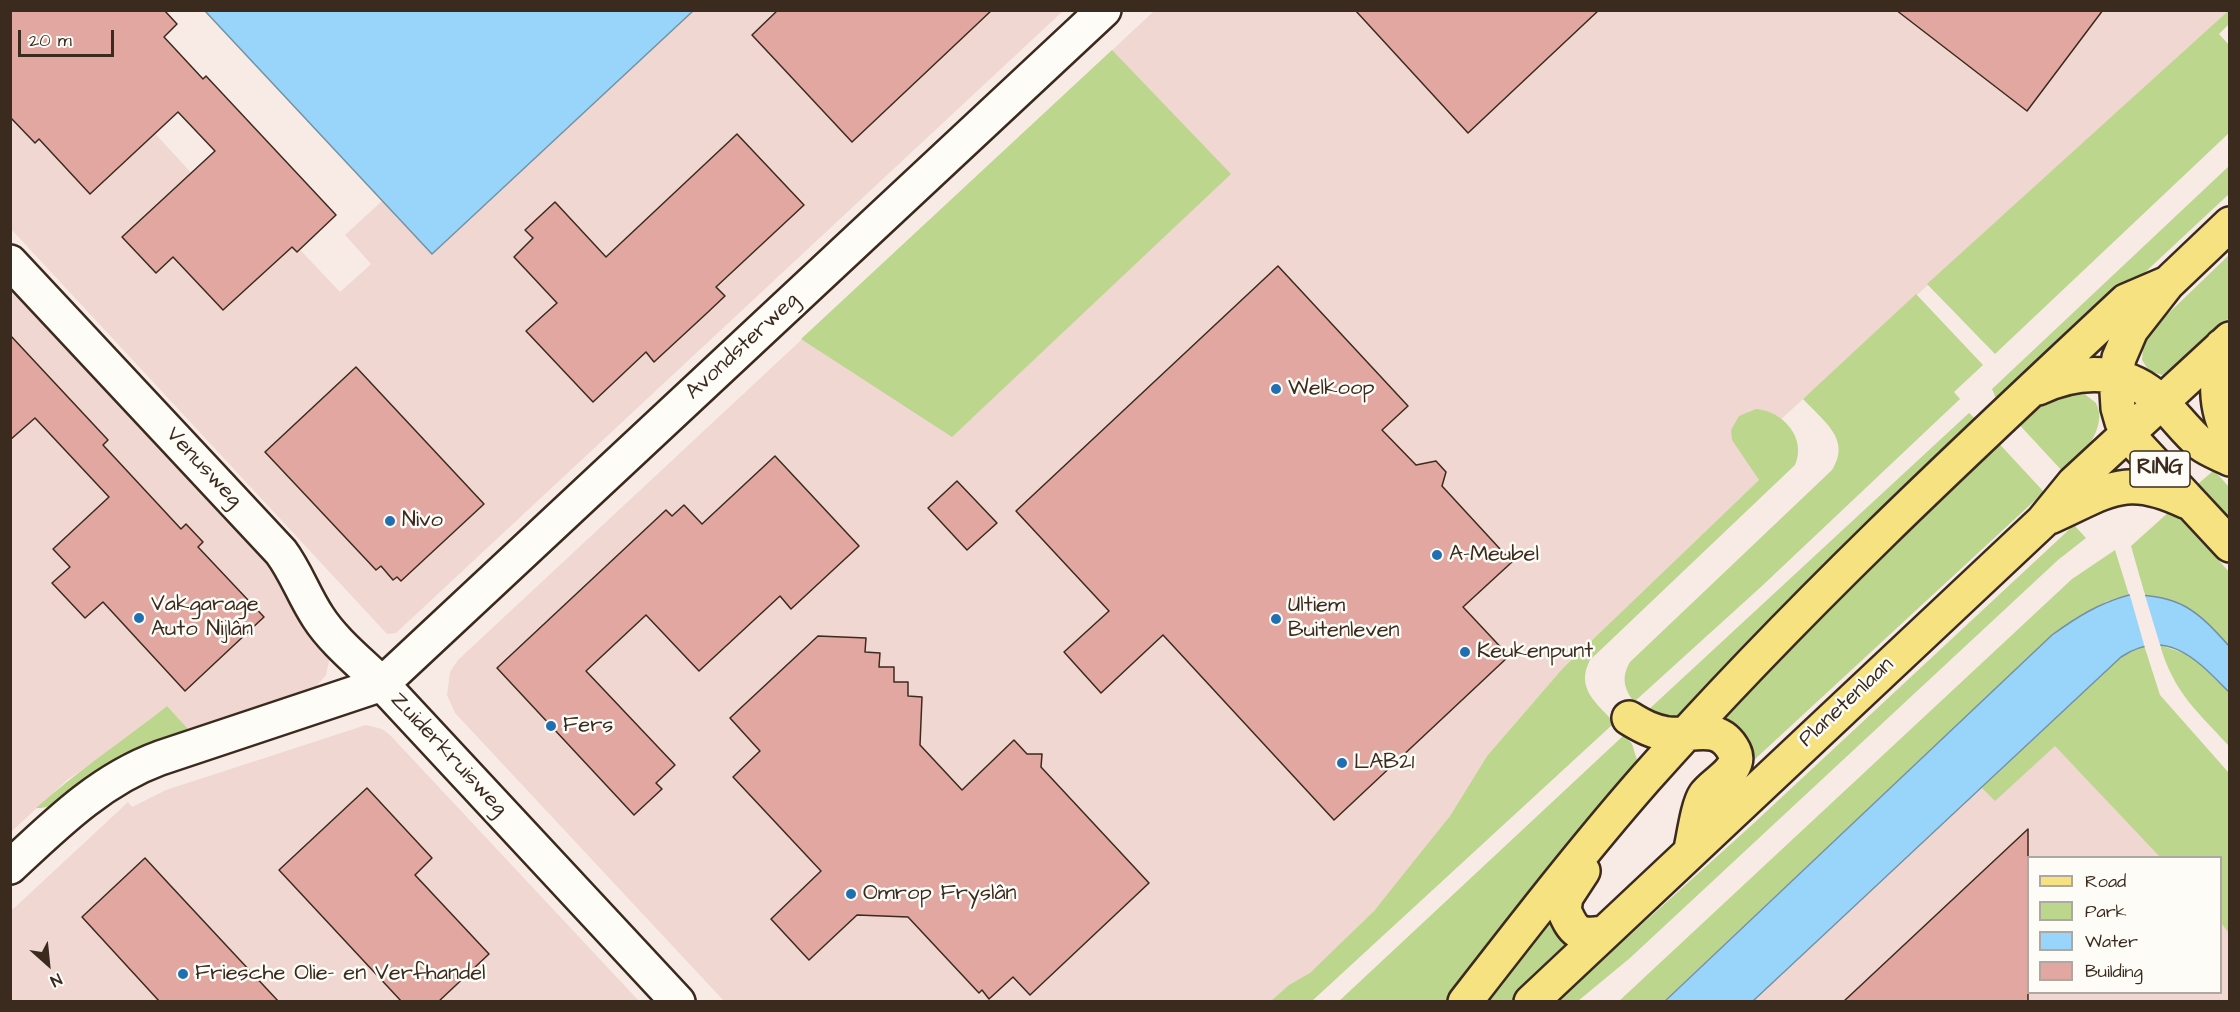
<!DOCTYPE html>
<html>
<head>
<meta charset="utf-8">
<style>
  body { margin:0 }
  #map { position:relative; width:2240px; height:1012px; overflow:hidden; background:#f8ebe6; font-family:"Architects Daughter",sans-serif }
  canvas { display:block }
  .frame { position:absolute; inset:0; border:12px solid #3b2a1e; pointer-events:none }
  .legend { position:absolute; left:2027px; top:856px; width:195px; height:138px; box-sizing:border-box; background:#fdfcf7; border:2px solid #afa8a0; margin:0; padding:8px 10px; list-style:none; font-size:18px; color:#3b2a1e }
  .legend li { display:flex; align-items:center; gap:12px; height:30px }
  .legend b { width:30px; border:2px solid #afa8a0 }
  .north { position:absolute; left:18px; top:934px; width:60px; height:60px; -webkit-text-stroke:4px #fdfcf7; paint-order:stroke; rotate:153deg; font-size:16px; font-weight:700; line-height:24px; text-align:center; color:#3b2a1e }
  .north::after { content:''; display:block; margin:auto; width:21px; height:27px; background:#3b2a1e; clip-path:polygon(50% 0,100% 100%,50% 72%,0 100%) }
  .scale { position:absolute; left:18px; top:30px; width:96px; height:27px; box-sizing:border-box; border:3px solid #3b2a1e; border-top:0; padding-left:8px; font-size:18px; line-height:21px; white-space:nowrap; color:#3b2a1e; -webkit-text-stroke:4px #fdfcf7; paint-order:stroke }
</style>
</head>
<body>
<div id="map">
<canvas width="2240" height="1012"></canvas>
<div class="frame"></div>
<ul class="legend">
<li><b style="height:8px;background:#f6e281"></b>Road</li>
<li><b style="height:16px;background:#bcd68e"></b>Park</li>
<li><b style="height:16px;background:#99d5fa"></b>Water</li>
<li><b style="height:16px;background:#e2a7a1"></b>Building</li>
</ul>
<div class="north">N</div>
<div class="scale">20 m</div>
</div>
<script>
const ctx = document.querySelector('canvas').getContext('2d');
ctx.lineJoin = 'round';
function paint(path, color) {
  ctx.fillStyle = color;
  ctx.fill(path, 'evenodd');
}
function strokePath(path, color, width, dash) {
  ctx.strokeStyle = color;
  ctx.lineWidth = width;
  ctx.lineCap = dash ? 'butt' : 'round';
  ctx.setLineDash(dash || []);
  ctx.stroke(path);
}
function label(font, color, halo, rows, align = 'center') {
  ctx.font = font + ' "Architects Daughter",sans-serif';
  ctx.lineWidth = 5;
  ctx.setLineDash([]);
  ctx.textBaseline = 'middle';
  ctx.strokeStyle = halo;
  ctx.fillStyle = color;
  for (const [text, x, y, turn = 0] of rows) {
    ctx.save();
    ctx.translate(x, y);
    ctx.rotate((+turn || 0) * Math.PI / 180);
    ctx.textAlign = isNaN(turn) ? turn : align;
    if (halo) ctx.strokeText(text, 0, 0);
    ctx.fillText(text, 0, 0);
    ctx.restore();
  }
}
paint(new Path2D(`
  M 11,11 L 42,11 L 233,218 L 253,200 L 340,292 L 371,264 L 345,235 L 382,201 L 432,254 L 693,11 L 1063,11 L 396,633 L 387,634 L 11,229 Z
  M 1154,11 L 2228,11 L 1743,454 L 1759,480 L 1563,668 L 1487,756 L 1450,816 L 1409,870 L 1374,911 L 1285,1001 L 724,1001 L 455,713 L 447,695 L 450,672 L 458,660 Z
  M 10,286 L 271,564 L 327,654 L 329,661 L 326,675 L 315,688 L 308,692 L 190,731 L 167,706 L 114,748 L 67,780 L 11,832 Z
  M 2087,690 L 2229,842 L 2229,1001 L 1753,1002 ZM 2028,858 L 2220,858 L 2220,992 L 2028,992 Z
  M 366,725 L 382,729 L 390,735 L 639,1001 L 11,1002 L 11,911 L 128,802 L 132,807 L 166,790 Z`), '#f1d7d1');
paint(new Path2D(`
  M 2228,11 L 2229,24 L 2219,34 L 2229,45 L 2229,133 L 1995,354 L 1927,284 Z
  M 1112,50 L 1231,174 L 952,437 L 801,339 Z
  M 2229,166 L 2229,194 L 2052,359 L 1997,401 L 1992,389 Z
  M 2229,255 L 2229,318 L 2181,364 L 2162,375 L 2149,371 L 2142,360 L 2143,347 L 2148,333 Z
  M 1916,294 L 1983,365 L 1954,392 L 1960,399 L 1763,585 L 1634,702 C 1624,689 1621,677 1630,662 L 1832,470 C 1852,439 1823,421 1803,399 Z
  M 2081,391 L 2096,403 C 2109,428 2080,458 2064,473 L 2014,419 L 2041,401 Z
  M 1756,409 C 1783,411 1807,438 1795,465 L 1590,660 C 1576,687 1594,701 1612,720 L 1612,725 L 1312,1001 L 1271,1001 L 1289,985 L 1310,973 L 1374,911 L 1450,816 L 1487,756 L 1563,668 L 1759,480 L 1732,440 L 1731,430 L 1739,416 Z
  M 1969,413 L 1982,425 L 1696,709 L 1673,721 L 1646,712 Z
  M 1993,437 L 2044,492 L 1753,761 C 1745,741 1742,726 1721,716 Z
  M 2214,470 L 2229,487 L 2229,518 L 2198,484 Z
  M 2170,511 L 2190,527 L 2229,572 L 2229,646 C 2200,613 2189,604 2145,595 L 2131,546 Z
  M 2074,525 L 2086,538 L 2058,560 L 1630,958 L 1578,1001 L 1556,1002 L 1754,823 Z
  M 2115,550 L 2129,595 L 2107,601 L 2052,635 L 1664,1001 L 1618,1002 L 2072,579 Z
  M 2144,645 L 2160,695 L 2229,773 L 2229,933 L 2221,923 L 2220,858 L 2160,857 L 2055,746 L 1995,801 L 1982,788 L 2121,657 Z
  M 2160,645 L 2192,656 L 2229,692 L 2229,746 C 2197,711 2174,693 2160,645 Z
  M 167,706 L 190,731 C 149,744 109,760 75,786 C 61,797 54,809 36,808 C 77,771 123,741 167,706 Z
  M 1624,735 L 1632,744 L 1638,763 L 1453,1001 L 1338,1002 Z
  M 1547,914 L 1556,932 L 1573,947 L 1520,1001 L 1477,1002 Z`), '#bcd68e');
const water = new Path2D(`
  M 205,11 L 693,11 L 432,254 Z
  M 2129,595 C 2179,594 2198,611 2229,646 L 2229,692 C 2198,661 2168,626 2121,657 L 1753,1001 L 1664,1002 L 2052,635 C 2077,617 2099,603 2129,595 Z`);
paint(water, '#99d5fa');
strokePath(water, '#7391a2', 1.5);
paint(new Path2D(`
  M 2129,592 L 2144,592 L 2161,648 L 2145,648 Z`), '#f8ebe6');
const building = new Path2D(`
  M 10,10 L 164,10 L 177,24 L 164,37 L 203,79 L 206,76 L 336,215 L 297,252 L 292,247 L 223,310 L 173,257 L 156,273 L 122,237 L 215,151 L 178,112 L 90,194 L 39,139 L 35,143 L 10,117 Z
  M 778,10 L 992,10 L 852,142 L 752,35 Z
  M 1355,10 L 1599,10 L 1468,133 Z
  M 1896,10 L 2103,10 L 2027,111 Z
  M 737,134 L 804,205 L 716,287 L 725,296 L 707,313 L 654,362 L 646,352 L 593,402 L 526,331 L 557,303 L 514,257 L 533,238 L 525,230 L 555,202 L 606,257 Z
  M 1278,266 L 1408,406 L 1382,430 L 1416,465 L 1436,461 L 1446,472 L 1442,486 L 1512,562 L 1463,607 L 1509,656 L 1334,820 L 1163,635 L 1101,693 L 1064,652 L 1109,611 L 1016,511 Z
  M 10,335 L 108,440 L 103,445 L 181,529 L 186,524 L 203,542 L 198,547 L 264,617 L 185,691 L 103,602 L 85,618 L 52,583 L 70,567 L 53,549 L 109,497 L 35,418 L 10,440 Z
  M 356,367 L 484,504 L 401,581 L 397,577 L 393,580 L 381,566 L 376,570 L 265,452 Z
  M 775,456 L 859,546 L 791,609 L 780,596 L 699,671 L 646,615 L 586,671 L 675,765 L 656,783 L 662,789 L 634,815 L 497,668 L 666,510 L 672,516 L 684,505 L 702,524 Z
  M 957,481 L 997,523 L 967,550 L 928,508 Z
  M 818,636 L 866,638 L 865,652 L 880,653 L 879,667 L 894,667 L 894,682 L 908,682 L 908,696 L 922,697 L 920,745 L 962,790 L 1014,740 L 1027,754 L 1042,754 L 1041,767 L 1149,883 L 1030,995 L 1013,977 L 989,999 L 982,990 L 979,993 L 908,917 L 857,915 L 809,960 L 771,919 L 821,871 L 733,777 L 760,751 L 730,718 Z
  M 367,788 L 432,858 L 415,875 L 489,954 L 438,1002 L 402,1002 L 279,870 Z
  M 2028,829 L 2028,1002 L 1843,1002 Z
  M 145,858 L 169,884 L 279,1002 L 160,1002 L 82,917 Z`);
paint(building, '#e2a7a1');
strokePath(building, '#3b2a1e', 1.5);
const minor = new Path2D(`
  M 10,262 L 281,552 C 296,572 304,596 318,617 C 334,642 361,663 382,684 L 678,1002
  M 10,867 C 56,824 100,780 160,758 L 382,684 L 1104,10`);
const major = new Path2D(`
  M 2167,284 L 2131,330 L 2119,358 L 2116,376 L 2118,408 L 2122,422 L 2138,446 L 2230,545
  M 2222,346 C 2217,377 2213,407 2230,435
  M 2038,388 C 2074,371 2115,368 2148,391 C 2168,405 2182,428 2201,444 C 2209,450 2220,454 2230,459
  M 2050,517 C 2108,491 2125,472 2187,502
  M 1629,718 C 1642,726 1653,732 1668,734 C 1694,736 1719,722 1734,751 C 1743,770 1714,782 1705,795 C 1698,805 1694,836 1691,849
  M 1583,871 L 1566,897 L 1564,910 C 1573,931 1578,937 1602,933
  M 1465,1002 C 1524,926 1582,851 1645,779 C 1795,610 1961,455 2126,301 L 2168,283 L 2230,224
  M 1531,1002 L 2043,521 L 2074,483 L 2230,339`);
strokePath(minor, '#3b2a1e', 38);
strokePath(major, '#3b2a1e', 38);
strokePath(minor, '#fdfcf7', 33);
strokePath(major, '#f6e281', 33);
for (const [x, y, r, color] of [
  [1276,389,6,"#1f6fb2"],
  [390,521,6,"#1f6fb2"],
  [1437,555,6,"#1f6fb2"],
  [139,618,6,"#1f6fb2"],
  [1276,619,6,"#1f6fb2"],
  [1465,652,6,"#1f6fb2"],
  [551,726,6,"#1f6fb2"],
  [1342,763,6,"#1f6fb2"],
  [851,894,6,"#1f6fb2"],
  [183,974,6,"#1f6fb2"]
]) {
  const dot = new Path2D();
  dot.arc(x, y, r, 0, 2 * Math.PI);
  ctx.fillStyle = color;
  ctx.fill(dot);
  strokePath(dot, '#fdfcf7', 2);
}
for (const [x, y, w] of [
  [2160,469,60]
]) {
  const box = new Path2D();
  box.roundRect(x - w / 2, y - 18, w, 36, 4.5);
  ctx.fillStyle = '#fdfcf7';
  ctx.fill(box);
  strokePath(box, '#3b2a1e', 1.5);
}
label('bold 21px', '#3b2a1e', null, [
  ["RING",2160,469]
]);
label('22px', '#3b2a1e', '#fdfcf7', [
  ["Avondsterweg",743,347,-43],
  ["Venusweg",203,468,47],
  ["Planetenlaan",1847,703,-43],
  ["Zuiderkruisweg",448,755,47]
]);
label('22px', '#3b2a1e', '#fdfcf7', [
  ["Welkoop",1288,389],
  ["Nivo",402,521],
  ["A-Meubel",1449,555],
  ["Vakgarage",151,605],
  ["Auto Nijlân",151,630],
  ["Ultiem",1288,606],
  ["Buitenleven",1288,631],
  ["Keukenpunt",1477,652],
  ["Fers",563,726],
  ["LAB21",1354,763],
  ["Omrop Fryslân",863,894],
  ["Friesche Olie- en Verfhandel",195,974]
], 'left');
</script>
</body>
</html>
